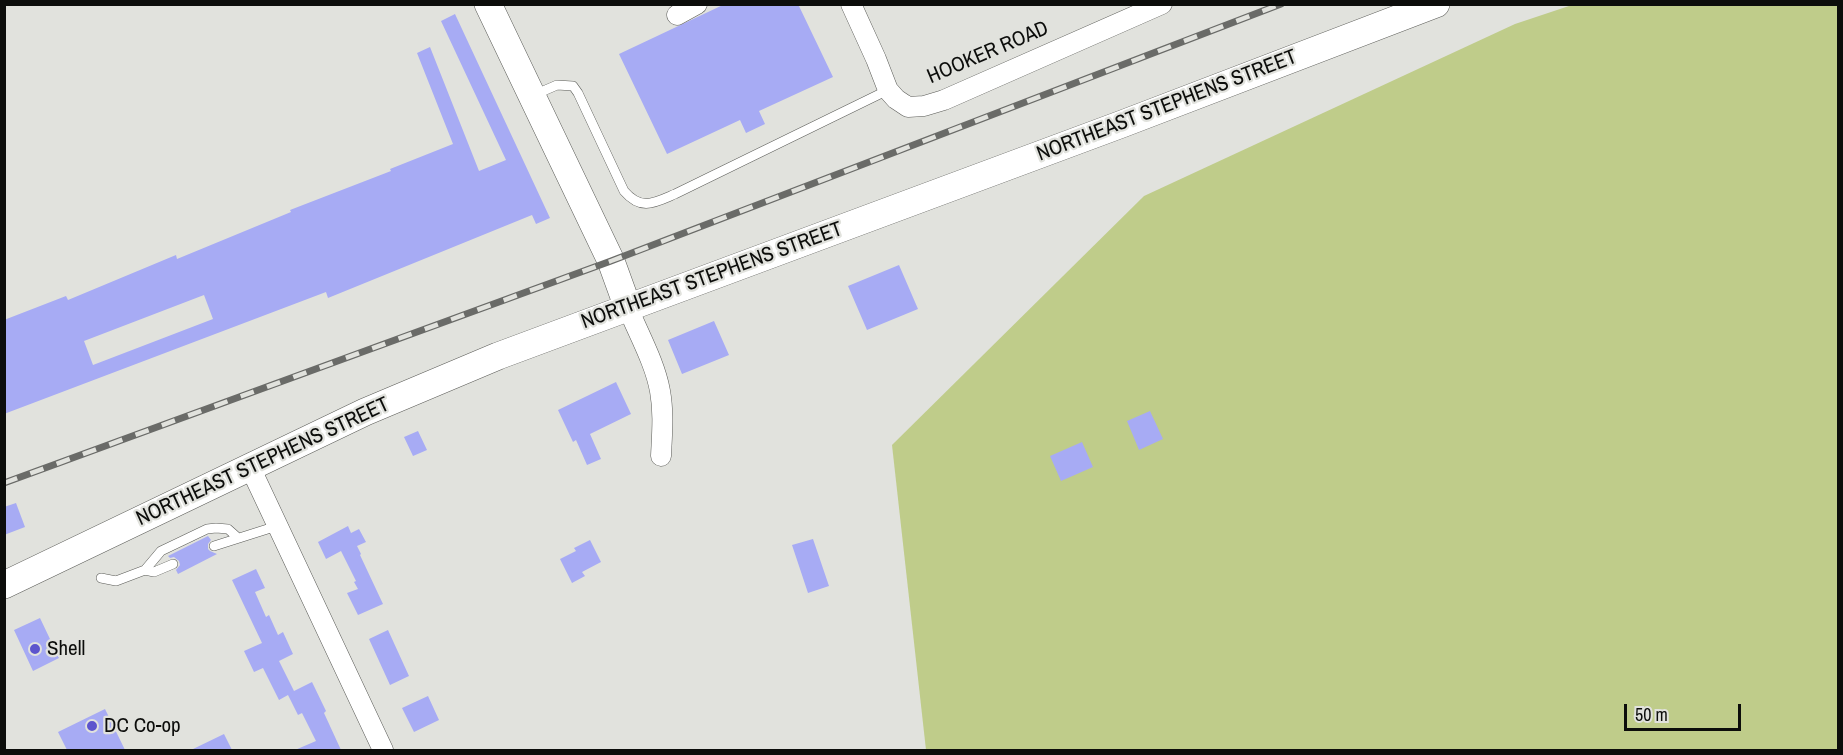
<!DOCTYPE html>
<html>
<head>
<meta charset="utf-8">
<style>
  body { margin:0 }
  #map { position:relative; width:1843px; height:755px; overflow:hidden; background:#e1e2dd; font-family:"Archivo Narrow",sans-serif }
  canvas { display:block }
  .frame { position:absolute; inset:0; border:6px solid #0c0d0b; pointer-events:none }
  .scale { position:absolute; left:1624px; top:704px; width:117px; height:27px; box-sizing:border-box; border:3px solid #0c0d0b; border-top:0; padding-left:8px; font-size:18px; line-height:21px; white-space:nowrap; color:#0c0d0b; -webkit-text-stroke:4px #e1e2dd; paint-order:stroke }
</style>
</head>
<body>
<div id="map">
<canvas width="1843" height="755"></canvas>
<div class="frame"></div>
<div class="scale">50 m</div>
</div>
<script>
const ctx = document.querySelector('canvas').getContext('2d');
ctx.lineJoin = 'round';
function paint(path, color) {
  ctx.fillStyle = color;
  ctx.fill(path, 'evenodd');
}
function strokePath(path, color, width, dash) {
  ctx.strokeStyle = color;
  ctx.lineWidth = width;
  ctx.lineCap = dash ? 'butt' : 'round';
  ctx.setLineDash(dash || []);
  ctx.stroke(path);
}
function label(font, color, halo, rows, align = 'center') {
  ctx.font = font + ' "Archivo Narrow",sans-serif';
  ctx.lineWidth = 4.5;
  ctx.setLineDash([]);
  ctx.textBaseline = 'middle';
  ctx.strokeStyle = halo;
  ctx.fillStyle = color;
  for (const [text, x, y, turn = 0] of rows) {
    ctx.save();
    ctx.translate(x, y);
    ctx.rotate((+turn || 0) * Math.PI / 180);
    ctx.textAlign = isNaN(turn) ? turn : align;
    if (halo) ctx.strokeText(text, 0, 0);
    ctx.fillText(text, 0, 0);
    ctx.restore();
  }
}
paint(new Path2D(`
  M 1572,5 L 1838,5 L 1838,750 L 926,750 L 892,445 L 1144,196 L 1515,24 Z`), '#bfcc8a');
paint(new Path2D(`
  M 725,4 L 798,4 L 833,77 L 759,111 L 765,124 L 746,133 L 740,120 L 667,154 L 619,54 Z
  M 455,14 L 550,218 L 536,224 L 532,215 L 328,298 L 326,292 L 4,414 L 4,320 L 66,296 L 68,300 L 176,255 L 177,259 L 291,212 L 290,210 L 391,171 L 390,169 L 453,144 L 417,53 L 430,47 L 479,171 L 506,160 L 441,21 ZM 204,295 L 213,319 L 93,365 L 84,341 Z
  M 899,265 L 918,309 L 867,330 L 848,286 Z
  M 714,321 L 729,355 L 682,374 L 668,340 Z
  M 616,382 L 631,414 L 590,434 L 601,459 L 587,465 L 576,440 L 573,442 L 558,410 Z
  M 1150,411 L 1163,439 L 1139,450 L 1127,421 Z
  M 418,431 L 427,450 L 413,456 L 404,437 Z
  M 1082,442 L 1093,467 L 1061,481 L 1050,456 Z
  M 16,503 L 25,527 L 4,535 L 4,507 Z
  M 348,526 L 351,533 L 359,529 L 366,542 L 357,546 L 361,554 L 360,555 L 383,604 L 358,615 L 347,593 L 358,589 L 354,582 L 356,581 L 341,551 L 326,559 L 318,542 Z
  M 208,536 L 211,540 L 208,544 L 208,549 L 210,551 L 217,554 L 178,574 L 176,570 L 180,565 L 179,561 L 174,557 L 170,558 L 168,556 Z
  M 813,539 L 829,586 L 808,593 L 792,545 Z
  M 590,540 L 601,562 L 582,572 L 585,576 L 572,583 L 560,559 L 576,551 L 574,548 Z
  M 256,569 L 265,588 L 255,592 L 266,617 L 269,615 L 278,635 L 283,632 L 293,654 L 279,661 L 294,691 L 312,682 L 326,711 L 324,713 L 341,750 L 295,750 L 316,741 L 302,713 L 298,715 L 288,695 L 279,700 L 263,668 L 254,672 L 244,651 L 262,643 L 232,580 Z
  M 40,618 L 59,658 L 33,671 L 14,630 Z
  M 388,630 L 409,676 L 390,685 L 369,639 Z
  M 428,696 L 439,720 L 414,732 L 402,708 Z
  M 105,709 L 125,750 L 67,750 L 58,732 Z
  M 224,734 L 232,750 L 191,750 Z`), '#a7abf4');
const service = new Path2D(`
  M 534,95 L 557,85 L 573,86 L 578,93 L 624,191 C 641,211 654,203 675,194 L 888,90
  M 214,546 L 277,526
  M 145,570 L 161,551 L 207,529 L 216,528 L 228,529 L 237,537
  M 101,578 L 116,581 L 145,570 L 154,572 L 173,564`);
const minor = new Path2D(`
  M 851,4 L 876,59 L 888,90 L 896,99 L 908,107 L 924,106 L 944,100 L 1162,4
  M 677,15 L 697,4
  M 628,308 C 639,335 655,363 660,391 C 664,413 662,434 661,456
  M 250,467 L 383,750`);
const secondary = new Path2D(`
  M 488,4 L 611,261 L 628,308
  M 4,585 L 365,412 L 498,356 L 1122,124 L 1436,4`);
strokePath(service, '#5a5b57', 10);
strokePath(minor, '#5a5b57', 21);
strokePath(secondary, '#5a5b57', 28);
strokePath(service, '#fff', 9);
strokePath(minor, '#fff', 20);
strokePath(secondary, '#fff', 27);
const rail = new Path2D(`
  M 4,483 L 611,261 L 1281,4`);
strokePath(rail, '#6a6b68', 7);
strokePath(rail, '#e1e2dd', 4.5, [14]);
for (const [x, y, r, color] of [
  [35,649,6,"#5d55cd"],
  [92,726,6,"#5d55cd"]
]) {
  const dot = new Path2D();
  dot.arc(x, y, r, 0, 2 * Math.PI);
  ctx.fillStyle = color;
  ctx.fill(dot);
  strokePath(dot, '#e1e2dd', 2);
}
label('21px', '#0c0d0b', '#e1e2dd', [
  ["HOOKER ROAD",988,53,-23],
  ["NORTHEAST STEPHENS STREET",1167,106,-21],
  ["NORTHEAST STEPHENS STREET",712,276,-20],
  ["NORTHEAST STEPHENS STREET",263,462,-25]
]);
label('21px', '#0c0d0b', '#e1e2dd', [
  ["Shell",47,649],
  ["DC Co-op",104,726]
], 'left');
</script>
</body>
</html>
